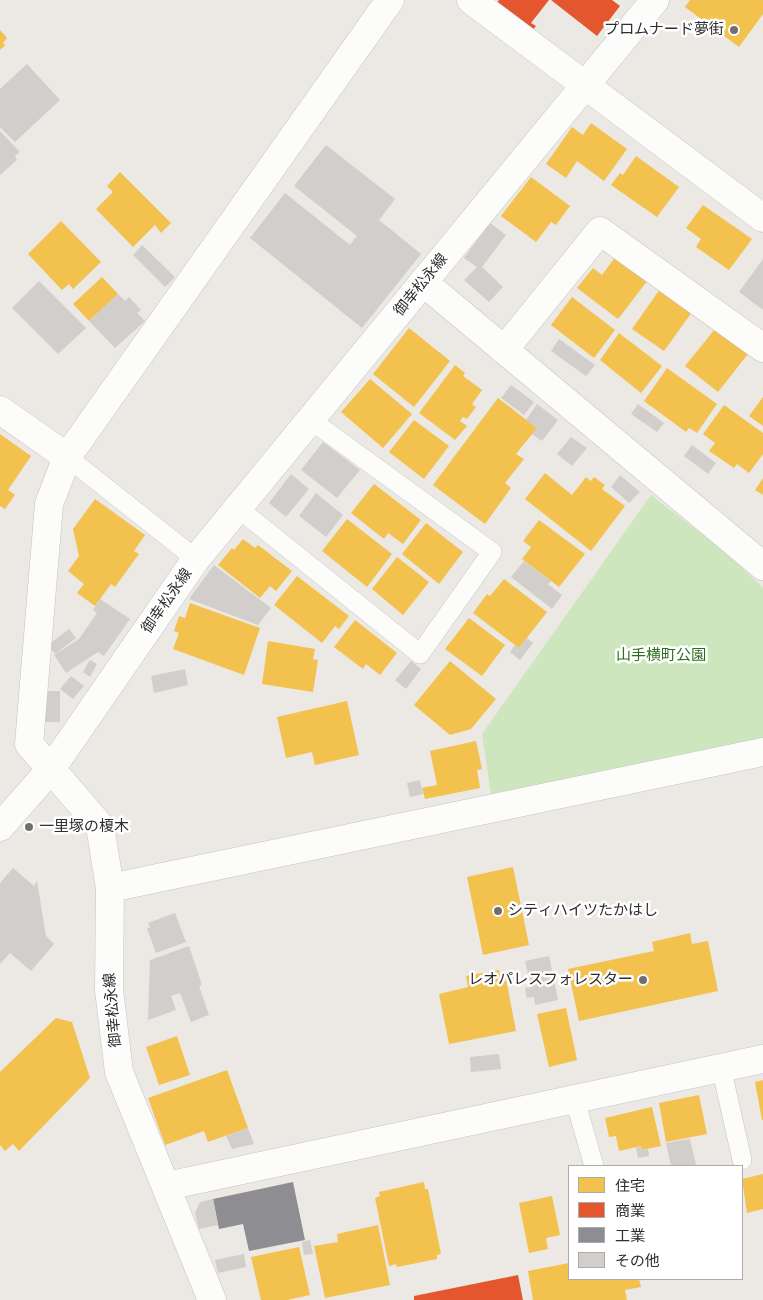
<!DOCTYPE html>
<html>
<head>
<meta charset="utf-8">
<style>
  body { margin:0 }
  #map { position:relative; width:763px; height:1300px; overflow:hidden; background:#ece8e4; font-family:"PT Sans Narrow","Noto Sans JP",sans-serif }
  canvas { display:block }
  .legend { position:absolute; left:568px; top:1165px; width:175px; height:115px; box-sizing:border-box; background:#fff; border:1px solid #ababab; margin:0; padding:6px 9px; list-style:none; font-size:15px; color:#2e2e2e }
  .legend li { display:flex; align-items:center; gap:10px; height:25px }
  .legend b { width:25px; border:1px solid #ababab }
</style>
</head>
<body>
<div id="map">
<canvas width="763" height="1300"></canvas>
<ul class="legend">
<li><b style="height:14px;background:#f2c14e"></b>住宅</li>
<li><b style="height:14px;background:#e4572e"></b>商業</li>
<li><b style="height:14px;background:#8d8d92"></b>工業</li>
<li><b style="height:14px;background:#d1cecb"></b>その他</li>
</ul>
</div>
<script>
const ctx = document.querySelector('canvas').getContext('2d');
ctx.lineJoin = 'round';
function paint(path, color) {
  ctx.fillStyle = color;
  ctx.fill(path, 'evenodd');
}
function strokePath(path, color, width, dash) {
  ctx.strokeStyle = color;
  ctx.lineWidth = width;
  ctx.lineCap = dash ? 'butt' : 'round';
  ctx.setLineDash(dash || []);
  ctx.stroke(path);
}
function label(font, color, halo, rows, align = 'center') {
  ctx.font = font + ' "PT Sans Narrow","Noto Sans JP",sans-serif';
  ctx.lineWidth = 5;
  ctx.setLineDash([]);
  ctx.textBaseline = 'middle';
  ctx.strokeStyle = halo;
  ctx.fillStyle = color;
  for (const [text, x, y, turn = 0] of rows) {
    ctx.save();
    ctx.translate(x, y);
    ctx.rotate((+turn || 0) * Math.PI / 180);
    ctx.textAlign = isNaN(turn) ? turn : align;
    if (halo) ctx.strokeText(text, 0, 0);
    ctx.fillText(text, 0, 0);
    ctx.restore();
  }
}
paint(new Path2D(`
  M 651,495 L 725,552 L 763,588 L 763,738 L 491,794 L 482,734 Z`), '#cee6be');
paint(new Path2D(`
  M 690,0 L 763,0 L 763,14 L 739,47 L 685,7 Z
  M 0,30 L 7,38 L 3,43 L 5,45 L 0,50 Z
  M 591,123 L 627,149 L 604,181 L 577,161 L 566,178 L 546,164 L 572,127 L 583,135 Z
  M 636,156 L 679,187 L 657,217 L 611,185 L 620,173 L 623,175 Z
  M 120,172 L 171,223 L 161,233 L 155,225 L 133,247 L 96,209 L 113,192 L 107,186 Z
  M 531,177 L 570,206 L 556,225 L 551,222 L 536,242 L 501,216 Z
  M 703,205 L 752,239 L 729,270 L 696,247 L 701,239 L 686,228 Z
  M 61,221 L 101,262 L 73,289 L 69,284 L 62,290 L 28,254 Z
  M 616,256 L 648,280 L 618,319 L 577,288 L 593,268 L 602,275 Z
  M 102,277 L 118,294 L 89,321 L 73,304 Z
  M 660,289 L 692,312 L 664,351 L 632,329 Z
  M 572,297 L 615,330 L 594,358 L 551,325 Z
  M 409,328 L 450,361 L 414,407 L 373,374 Z
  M 715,329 L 748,354 L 718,392 L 685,366 Z
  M 619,333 L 662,366 L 641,393 L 600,360 Z
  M 455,365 L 465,373 L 463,376 L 482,390 L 472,404 L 476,407 L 467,419 L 463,417 L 460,421 L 467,426 L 455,440 L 419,413 Z
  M 667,368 L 717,404 L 697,433 L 689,428 L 686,432 L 644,401 Z
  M 370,379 L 412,414 L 383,448 L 341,412 Z
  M 763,397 L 763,426 L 749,416 Z
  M 498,398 L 537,428 L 516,454 L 524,459 L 505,483 L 511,488 L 485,524 L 433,485 Z
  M 724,405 L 763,433 L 763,454 L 749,473 L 737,464 L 734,468 L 709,451 L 715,443 L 703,434 Z
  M 414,420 L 449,446 L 424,479 L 389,452 Z
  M 0,434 L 31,456 L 8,490 L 15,495 L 5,509 L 0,506 Z
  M 545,473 L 572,495 L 586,477 L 591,481 L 594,477 L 605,485 L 602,489 L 625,506 L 591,551 L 525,499 Z
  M 763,478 L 763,495 L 755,490 Z
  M 374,484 L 421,520 L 403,544 L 388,533 L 384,539 L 351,513 Z
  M 95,499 L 145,535 L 134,551 L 139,554 L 115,587 L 111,584 L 95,606 L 77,593 L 84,584 L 68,571 L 79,556 L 73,529 Z
  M 347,519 L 392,554 L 367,587 L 322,551 Z
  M 539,520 L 585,554 L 559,587 L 522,559 L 531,547 L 523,541 Z
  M 426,523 L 463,552 L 439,584 L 402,554 Z
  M 243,539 L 255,548 L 258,545 L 292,571 L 276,591 L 270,586 L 260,598 L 218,565 L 232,548 L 234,550 Z
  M 397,557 L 429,582 L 403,615 L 372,589 Z
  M 297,576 L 349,616 L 339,629 L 335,626 L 322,643 L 274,605 Z
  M 504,579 L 547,612 L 519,648 L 473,613 L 487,594 L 490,596 Z
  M 190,603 L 260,628 L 244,675 L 173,649 L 179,633 L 174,631 L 179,616 L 185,618 Z
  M 469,618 L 505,645 L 482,676 L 445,649 Z
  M 355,620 L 397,653 L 380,675 L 366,664 L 363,669 L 334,647 Z
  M 268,641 L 315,649 L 313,659 L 318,660 L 313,692 L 262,684 Z
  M 450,661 L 496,699 L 471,729 L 450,735 L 414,705 Z
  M 347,701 L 359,755 L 315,765 L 312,752 L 286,758 L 277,717 Z
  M 476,741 L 482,769 L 477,770 L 480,788 L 425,799 L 422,788 L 437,785 L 430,751 Z
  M 513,867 L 529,945 L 483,955 L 467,877 Z
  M 690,933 L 692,944 L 708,941 L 718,991 L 579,1021 L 568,969 L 654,951 L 652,942 Z
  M 499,970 L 501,980 L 506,979 L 516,1031 L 449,1044 L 439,994 L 468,987 L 466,976 Z
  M 566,1008 L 577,1060 L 549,1067 L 537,1014 Z
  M 56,1018 L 72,1022 L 90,1078 L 19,1151 L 13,1144 L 5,1151 L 0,1145 L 0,1072 Z
  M 177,1036 L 190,1075 L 159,1085 L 146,1047 Z
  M 227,1070 L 248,1128 L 208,1142 L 204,1131 L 165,1145 L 148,1098 Z
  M 763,1080 L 763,1120 L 762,1120 L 755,1082 Z
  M 699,1095 L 707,1134 L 666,1142 L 659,1103 Z
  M 652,1107 L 661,1146 L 642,1150 L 641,1146 L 619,1151 L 616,1136 L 609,1137 L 605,1118 Z
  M 763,1174 L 763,1209 L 747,1213 L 742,1179 Z
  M 424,1182 L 425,1189 L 428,1189 L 441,1254 L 437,1255 L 437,1259 L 397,1267 L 396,1264 L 389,1266 L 375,1198 L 380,1196 L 379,1192 Z
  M 552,1196 L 560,1235 L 546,1238 L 548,1249 L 529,1253 L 519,1203 Z
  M 378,1225 L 390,1285 L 325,1298 L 314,1246 L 338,1242 L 337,1234 Z
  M 299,1247 L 310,1295 L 287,1300 L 261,1300 L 251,1257 Z
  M 569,1263 L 569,1279 L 639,1279 L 641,1287 L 625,1290 L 627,1300 L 533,1300 L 528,1271 Z`), '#f2c14e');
paint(new Path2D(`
  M 499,0 L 549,0 L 531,23 L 536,26 L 531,32 L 495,5 Z
  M 551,0 L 612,0 L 620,6 L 597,36 Z
  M 518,1275 L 523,1300 L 414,1300 L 414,1296 Z`), '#e4572e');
paint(new Path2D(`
  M 293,1182 L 305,1240 L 249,1251 L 243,1224 L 219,1229 L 213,1199 Z`), '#8d8d92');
paint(new Path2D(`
  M 27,64 L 60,100 L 15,142 L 0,127 L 0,89 Z
  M 0,131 L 20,152 L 15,156 L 17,160 L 0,175 Z
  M 326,145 L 395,199 L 379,220 L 421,254 L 362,328 L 250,238 L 285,193 L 350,245 L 357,236 L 294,186 Z
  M 490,223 L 506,235 L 482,267 L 503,287 L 489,302 L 464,280 L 477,267 L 464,258 Z
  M 142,245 L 175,277 L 165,287 L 133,255 Z
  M 763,259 L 763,310 L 739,292 Z
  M 39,281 L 86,328 L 58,354 L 12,308 Z
  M 118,294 L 125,301 L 129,297 L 141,310 L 137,313 L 145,321 L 115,348 L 89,321 Z
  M 559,339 L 595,365 L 586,376 L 551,351 Z
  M 511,385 L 534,402 L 524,415 L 501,398 Z
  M 537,404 L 558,420 L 542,441 L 532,434 L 537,428 L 526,420 Z
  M 638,404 L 664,423 L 657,432 L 631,414 Z
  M 571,437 L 587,448 L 572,466 L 557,454 Z
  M 323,442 L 360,470 L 337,498 L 301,470 Z
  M 692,445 L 716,463 L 708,474 L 684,456 Z
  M 291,474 L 309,489 L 286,517 L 269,503 Z
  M 620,475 L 640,492 L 629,503 L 611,487 Z
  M 316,493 L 343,515 L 326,537 L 299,516 Z
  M 524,561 L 551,581 L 548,584 L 562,595 L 552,609 L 511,577 Z
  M 214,565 L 271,608 L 258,625 L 189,599 Z
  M 100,599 L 130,619 L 104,656 L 98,652 L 66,673 L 54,655 L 79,639 L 97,613 L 93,610 Z
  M 69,629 L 76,638 L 55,654 L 48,645 Z
  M 527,638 L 533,643 L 520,660 L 510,652 L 515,645 L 519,648 Z
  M 90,660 L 97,664 L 90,677 L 83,672 Z
  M 411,661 L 421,669 L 406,689 L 395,680 Z
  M 185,669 L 188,685 L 154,693 L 151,676 Z
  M 71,676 L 84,686 L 73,699 L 60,689 Z
  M 44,691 L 60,691 L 60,722 L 44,722 Z
  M 420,780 L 423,794 L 410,797 L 407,783 Z
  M 13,868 L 34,886 L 37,881 L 46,936 L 54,944 L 31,971 L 10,953 L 0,964 L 0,883 Z
  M 175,913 L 186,942 L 156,953 L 147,928 L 150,928 L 148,923 Z
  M 189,946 L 202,985 L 199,986 L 209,1015 L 191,1022 L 180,993 L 171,996 L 176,1010 L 148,1020 L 150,960 Z
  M 549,956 L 558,1000 L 535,1005 L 534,997 L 527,998 L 525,988 L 531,987 L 525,961 Z
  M 499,1054 L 501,1069 L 471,1072 L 470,1057 Z
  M 248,1128 L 254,1144 L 232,1149 L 226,1136 Z
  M 690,1139 L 696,1165 L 671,1166 L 666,1143 Z
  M 641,1146 L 642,1150 L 648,1149 L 649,1156 L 638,1158 L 636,1147 Z
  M 213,1199 L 218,1225 L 199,1229 L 195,1213 L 200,1202 Z
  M 310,1240 L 313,1254 L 304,1255 L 302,1242 Z
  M 244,1254 L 246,1267 L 218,1273 L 215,1260 Z`), '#d1cecb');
const lane = new Path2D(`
  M 67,457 L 196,559
  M 239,509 L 420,654 L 492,552 L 312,421
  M 721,1067 L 742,1160
  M 575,1100 L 594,1166`);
const street = new Path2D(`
  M 471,0 L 763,218
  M 423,282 L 763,566
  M 504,350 L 600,231 L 763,348
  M 0,410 L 67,457
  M 0,827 L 51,769 L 29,744 L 49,504 L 67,457 L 390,0
  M 110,888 L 763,752
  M 167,1186 L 763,1059`);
const secondary = new Path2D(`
  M 212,1300 L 119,1072 L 109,990 L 110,888 L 100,826 L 51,769 L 196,559 L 655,0`);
strokePath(lane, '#c5c4c5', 20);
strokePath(street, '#c5c4c5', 29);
strokePath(secondary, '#c5c4c5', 29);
strokePath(lane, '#fcfcfb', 19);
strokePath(street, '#fcfcfb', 28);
strokePath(secondary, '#fcfcfb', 28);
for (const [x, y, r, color] of [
  [734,30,5,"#706f6e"],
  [29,827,5,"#706f6e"],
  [498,911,5,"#706f6e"],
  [643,980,5,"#706f6e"]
]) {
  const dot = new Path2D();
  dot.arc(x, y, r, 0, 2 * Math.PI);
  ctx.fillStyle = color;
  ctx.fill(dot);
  strokePath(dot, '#fff', 2);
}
label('15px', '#2e2e2e', '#fff', [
  ["プロムナード夢街",724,30],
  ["一里塚の榎木",39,827,"left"],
  ["シティハイツたかはし",508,911,"left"],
  ["レオパレスフォレスター",633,980]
], 'right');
label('15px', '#2e2e2e', '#fff', [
  ["御幸松永線",421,285,-51],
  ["御幸松永線",167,601,-55],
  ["御幸松永線",113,1010,-95]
]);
label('15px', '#2c6e1b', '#fff', [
  ["山手横町公園",661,656]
]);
</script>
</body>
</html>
